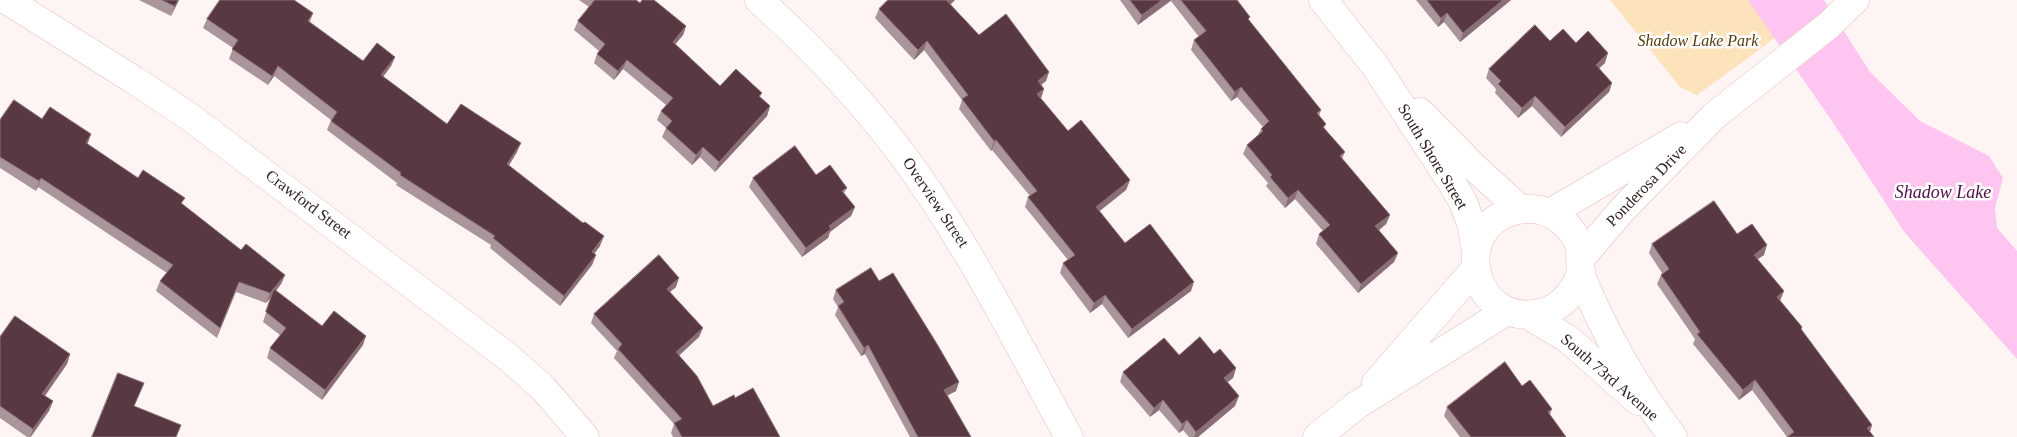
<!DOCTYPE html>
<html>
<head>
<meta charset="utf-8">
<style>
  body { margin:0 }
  canvas { display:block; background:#fdf4f3 }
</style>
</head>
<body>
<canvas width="2017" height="437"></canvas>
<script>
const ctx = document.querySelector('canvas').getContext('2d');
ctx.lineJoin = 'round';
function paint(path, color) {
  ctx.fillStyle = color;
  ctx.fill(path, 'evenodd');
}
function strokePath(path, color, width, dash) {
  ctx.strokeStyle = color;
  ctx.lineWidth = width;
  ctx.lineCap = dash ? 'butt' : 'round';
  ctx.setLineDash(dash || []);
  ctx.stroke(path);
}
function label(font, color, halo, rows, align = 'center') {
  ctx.font = font + ' "Times New Roman",serif';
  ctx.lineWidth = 5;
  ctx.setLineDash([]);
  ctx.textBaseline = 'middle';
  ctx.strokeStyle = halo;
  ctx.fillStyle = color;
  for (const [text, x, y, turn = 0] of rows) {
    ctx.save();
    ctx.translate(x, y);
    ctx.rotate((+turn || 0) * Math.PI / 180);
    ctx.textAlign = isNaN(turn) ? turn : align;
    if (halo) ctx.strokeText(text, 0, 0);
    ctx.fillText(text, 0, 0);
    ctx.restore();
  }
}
paint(new Path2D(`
  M 1610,0 L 1818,0 C 1781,36 1738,65 1697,95 L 1680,87 Z`), '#fde3bc');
paint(new Path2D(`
  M 1748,0 L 1824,0 L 1870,72 L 1920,121 L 1989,156 L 2003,178 L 1995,208 L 1997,228 L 2017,251 L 2017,359 L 1905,233 L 1832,121 Z`), '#fdc5ef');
const minor = new Path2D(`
  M 759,0 C 811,47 859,97 901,153 C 967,241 1016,341 1069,437
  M 1323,0 L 1376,67 L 1452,183 L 1464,204 L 1472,227 L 1476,253
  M 8,1 L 134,80 L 187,115 L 508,357 L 543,388 L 585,437
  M 1420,112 L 1474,167 L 1520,209
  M 1550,213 L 1681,136
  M 1582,257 L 1623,209 L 1714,116 L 1829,25 L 1855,0
  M 1580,275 C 1572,296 1558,311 1535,314 C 1472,323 1452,231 1510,212 C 1520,209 1530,208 1540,210 C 1557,215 1569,224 1577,240 C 1584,254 1577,267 1583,280 C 1606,336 1637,389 1673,437
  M 1528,315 L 1568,339 L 1638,401
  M 1376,383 L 1475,269
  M 1317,437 L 1357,405 L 1507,311`);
strokePath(minor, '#e7beba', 29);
strokePath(minor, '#fff', 28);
paint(new Path2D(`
  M 139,0 L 179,0 L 171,16 Z
  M 579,0 L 636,0 L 640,3 L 686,26 L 683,35 L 675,44 L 720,86 L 762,93 L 760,97 L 770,106 L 767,116 L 715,172 L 700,157 L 692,165 L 662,137 L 666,128 L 657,120 L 661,111 L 666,105 L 623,69 L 614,80 L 594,63 L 597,54 L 599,51 L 574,30 L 578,21 L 589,7 Z
  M 955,0 L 950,5 L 979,35 L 1049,72 L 1046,81 L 1041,85 L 1044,89 L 1041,98 L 1068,131 L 1130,180 L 1126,190 L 1100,211 L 1125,243 L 1191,291 L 1128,338 L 1102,304 L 1090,313 L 1060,273 L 1063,263 L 1068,260 L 1025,207 L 1028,197 L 1030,196 L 992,150 L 991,151 L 959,109 L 962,100 L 924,50 L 914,60 L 875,18 L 879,9 Z
  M 1120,0 L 1237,0 L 1249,20 L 1321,110 L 1319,116 L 1326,124 L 1324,128 L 1345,152 L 1342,159 L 1390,215 L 1386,224 L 1379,230 L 1398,253 L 1394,262 L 1358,293 L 1316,244 L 1319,234 L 1323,231 L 1295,199 L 1285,208 L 1266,186 L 1268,183 L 1243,154 L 1247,145 L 1258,135 L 1261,129 L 1263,127 L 1237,97 L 1231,101 L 1191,50 L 1194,40 L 1199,37 L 1171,1 L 1138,25 Z
  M 1416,0 L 1511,0 L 1460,42 L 1444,22 L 1438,27 Z
  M 313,13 L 310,22 L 363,61 L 395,57 L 391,66 L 383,77 L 447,124 L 517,152 L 509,165 L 600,246 L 594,254 L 596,255 L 592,265 L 560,306 L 490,248 L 491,245 L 396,185 L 397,183 L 327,130 L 331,120 L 274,76 L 268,85 L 229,59 L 233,48 L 203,28 L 207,19 Z
  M 1550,41 L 1576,43 L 1605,63 L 1599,68 L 1612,83 L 1609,92 L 1561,137 L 1532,106 L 1518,118 L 1495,93 L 1496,89 L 1486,78 L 1489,69 Z
  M 42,119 L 88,144 L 138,178 L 182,204 L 241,250 L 285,275 L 281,284 L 276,291 L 322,326 L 363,345 L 322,400 L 267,358 L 270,348 L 280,335 L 263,322 L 271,297 L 266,303 L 236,292 L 217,338 L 156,291 L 160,281 L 167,273 L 38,187 L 36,191 L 0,168 L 0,120 Z
  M 816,175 L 847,188 L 844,193 L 855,207 L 851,216 L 830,232 L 828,238 L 802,257 L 749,187 L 753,178 Z
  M 1737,234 L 1764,255 L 1758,259 L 1780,301 L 1802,327 L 1801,330 L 1872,425 L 1870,432 L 1787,437 L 1752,390 L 1739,400 L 1693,344 L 1695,339 L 1657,284 L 1661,275 L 1662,273 L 1649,253 L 1652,244 Z
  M 879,281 L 956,391 L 947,395 L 971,437 L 910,437 L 865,354 L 861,356 L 835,315 L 838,307 L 833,299 L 836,290 Z
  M 676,287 L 670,292 L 699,337 L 679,356 L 713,406 L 735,398 L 780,437 L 673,437 L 671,433 L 674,424 L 614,358 L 617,351 L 591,323 L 594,314 Z
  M 0,337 L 70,354 L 67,364 L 45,396 L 53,401 L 49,411 L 31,437 L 27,437 L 0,418 Z
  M 1214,354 L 1236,368 L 1233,378 L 1227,382 L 1235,406 L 1198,437 L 1189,437 L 1183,430 L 1179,433 L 1159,410 L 1150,417 L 1120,382 L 1123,372 L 1179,355 Z
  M 1522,386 L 1552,409 L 1550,415 L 1566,437 L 1460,437 L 1444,416 L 1447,407 Z`), '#aa969a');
paint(new Path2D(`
  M 178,0 L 179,0 L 171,16 L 175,6 Z
  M 948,0 L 955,0 L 943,11 L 947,1 Z
  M 1162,0 L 1171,0 L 1138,25 L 1142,15 Z
  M 1503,0 L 1511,0 L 1460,42 L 1463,33 Z
  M 1447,13 L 1444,22 L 1438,27 L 1441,18 Z
  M 686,26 L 683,35 L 669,52 L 673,42 Z
  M 927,41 L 924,50 L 914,60 L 918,50 Z
  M 1608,53 L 1605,63 L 1592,75 L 1596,65 Z
  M 395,57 L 391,66 L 377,85 L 381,75 Z
  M 627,60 L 623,69 L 614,80 L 618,71 Z
  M 278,66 L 274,76 L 268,85 L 272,76 Z
  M 1049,72 L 1046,81 L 1034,90 L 1038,81 Z
  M 1612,83 L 1609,92 L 1561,137 L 1565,127 Z
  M 1241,87 L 1237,97 L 1231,101 L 1235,92 Z
  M 1044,89 L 1041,98 L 1037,94 Z
  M 1535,96 L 1532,106 L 1518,118 L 1522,108 Z
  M 770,106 L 767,116 L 715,172 L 719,162 Z
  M 91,134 L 88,143 L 82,152 L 86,143 Z
  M 996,140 L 992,150 L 991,151 L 994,141 Z
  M 521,143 L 517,152 L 504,173 L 507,164 Z
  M 703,147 L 700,157 L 692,165 L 696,155 Z
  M 41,178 L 38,187 L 36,191 L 39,181 Z
  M 1130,180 L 1126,190 L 1093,216 L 1096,207 Z
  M 1298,190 L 1295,199 L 1285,208 L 1288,198 Z
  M 855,207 L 851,216 L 830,232 L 828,238 L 802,257 L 806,248 L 829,226 Z
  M 1390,215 L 1386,224 L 1372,236 L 1375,226 Z
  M 604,236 L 600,246 L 588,262 L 592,252 Z
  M 1767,245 L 1764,255 L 1750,264 L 1754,255 Z
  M 1398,253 L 1394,262 L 1358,293 L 1361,284 Z
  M 596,255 L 592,265 L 560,306 L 564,296 Z
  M 285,275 L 281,284 L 266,303 L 270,293 Z
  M 679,278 L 676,287 L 663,298 L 667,289 Z
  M 1194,282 L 1191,291 L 1128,338 L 1132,329 Z
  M 1784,291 L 1780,301 L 1773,307 L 1777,297 Z
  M 1105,295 L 1102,304 L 1090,313 L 1094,303 Z
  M 703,328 L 699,337 L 672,361 L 676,352 Z
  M 366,336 L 363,345 L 322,400 L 325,390 Z
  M 868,345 L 865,354 L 861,356 L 864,348 Z
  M 70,354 L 67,364 L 39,404 L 42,394 Z
  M 1236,368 L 1233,378 L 1220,388 L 1224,378 Z
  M 1755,380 L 1752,390 L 1739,400 L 1743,390 Z
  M 959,382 L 956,391 L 941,399 L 944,390 Z
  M 1239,396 L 1235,406 L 1198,437 L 1194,437 L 1196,432 Z
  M 1163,400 L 1159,410 L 1150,417 L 1154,408 Z
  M 53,401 L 49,411 L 30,437 L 33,429 Z
  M 1187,420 L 1183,430 L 1179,433 L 1182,424 Z
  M 1872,425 L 1869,434 L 1867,428 Z`), '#8a7076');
const building = new Path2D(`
  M 162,0 L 178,0 L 175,6 Z
  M 220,0 L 294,0 L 313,13 L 308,21 L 363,61 L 377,43 L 395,57 L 381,75 L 447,124 L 461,104 L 521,143 L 507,164 L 583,223 L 585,222 L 604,236 L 592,252 L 596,255 L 564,296 L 493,238 L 495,236 L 400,175 L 401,173 L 331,121 L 337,112 L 278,66 L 272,76 L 232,49 L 238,40 L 207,19 Z
  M 595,0 L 636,0 L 640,3 L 642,0 L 654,0 L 686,26 L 673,42 L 720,86 L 736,69 L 762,93 L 759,96 L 770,106 L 719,162 L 703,147 L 696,155 L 666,128 L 672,121 L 661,111 L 673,98 L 627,60 L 618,71 L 597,54 L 605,44 L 578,21 Z
  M 888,0 L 948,0 L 947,1 L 979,35 L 1006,14 L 1049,72 L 1038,81 L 1044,89 L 1037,94 L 1068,131 L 1081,120 L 1130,180 L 1096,207 L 1125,243 L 1150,224 L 1194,282 L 1132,329 L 1105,295 L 1094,303 L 1063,263 L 1075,255 L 1028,197 L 1037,191 L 996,140 L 994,141 L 962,99 L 968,95 L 927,41 L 918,50 L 879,9 Z
  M 1130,0 L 1162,0 L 1142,15 Z
  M 1181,0 L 1237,0 L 1250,17 L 1248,19 L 1321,110 L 1317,113 L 1326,124 L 1323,127 L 1345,152 L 1340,156 L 1390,215 L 1375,226 L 1398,253 L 1361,284 L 1319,234 L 1330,225 L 1298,190 L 1288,198 L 1270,177 L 1272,175 L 1247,145 L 1263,131 L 1261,129 L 1269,121 L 1241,87 L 1235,92 L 1194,40 L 1206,31 Z
  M 1427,0 L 1503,0 L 1463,33 L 1447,13 L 1441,18 Z
  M 1535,25 L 1550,41 L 1563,29 L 1576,43 L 1588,31 L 1608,53 L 1596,65 L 1612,83 L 1565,127 L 1535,96 L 1522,108 L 1498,84 L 1501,81 L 1489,69 Z
  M 14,100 L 42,119 L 50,107 L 91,134 L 86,143 L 138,178 L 143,170 L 185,198 L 181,203 L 241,250 L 246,244 L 285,275 L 270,293 L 239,282 L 220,328 L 160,281 L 173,265 L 41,178 L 39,181 L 0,157 L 0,120 Z
  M 795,146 L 816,175 L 830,165 L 847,188 L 842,191 L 855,207 L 829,226 L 831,229 L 806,248 L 753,178 Z
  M 1714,201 L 1737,234 L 1752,224 L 1767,245 L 1754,255 L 1784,291 L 1777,297 L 1802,327 L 1801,329 L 1872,425 L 1867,428 L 1874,437 L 1787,437 L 1794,432 L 1755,380 L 1743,390 L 1697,334 L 1700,332 L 1661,275 L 1669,269 L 1652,244 Z
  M 659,255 L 679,278 L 667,289 L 703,328 L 676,352 L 697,376 L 713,406 L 734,395 L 735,398 L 753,388 L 780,437 L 682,437 L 674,423 L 682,419 L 618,349 L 622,344 L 594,314 Z
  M 871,268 L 879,281 L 893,273 L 937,344 L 959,382 L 944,390 L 971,437 L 918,437 L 868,345 L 864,348 L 838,306 L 844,302 L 836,290 Z
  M 274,289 L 322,326 L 334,311 L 366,336 L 325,390 L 270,348 L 286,328 L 266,312 Z
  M 15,316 L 70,354 L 42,394 L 53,401 L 33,429 L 0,406 L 0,337 Z
  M 1200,337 L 1214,354 L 1220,349 L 1236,368 L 1224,378 L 1239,396 L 1196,432 L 1187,420 L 1182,424 L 1163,400 L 1154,408 L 1123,372 L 1164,338 L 1179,355 Z
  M 1505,362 L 1522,386 L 1530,380 L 1552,409 L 1548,412 L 1566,437 L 1471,437 L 1447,407 Z
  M 118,373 L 144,383 L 134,406 L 181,425 L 176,437 L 92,437 Z`);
paint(building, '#583841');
strokePath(building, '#8a7076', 1);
label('italic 16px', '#553c10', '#fff', [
  ["Shadow Lake Park",1698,42]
]);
label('16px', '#312220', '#fff', [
  ["South Shore Street",1432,157,59],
  ["Ponderosa Drive",1647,186,-46],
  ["Overview Street",935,203,56],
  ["Crawford Street",308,205,37],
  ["South 73rd Avenue",1609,378,41]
]);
label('italic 18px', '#4e0f44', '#fff', [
  ["Shadow Lake",1943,193]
]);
</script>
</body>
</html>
